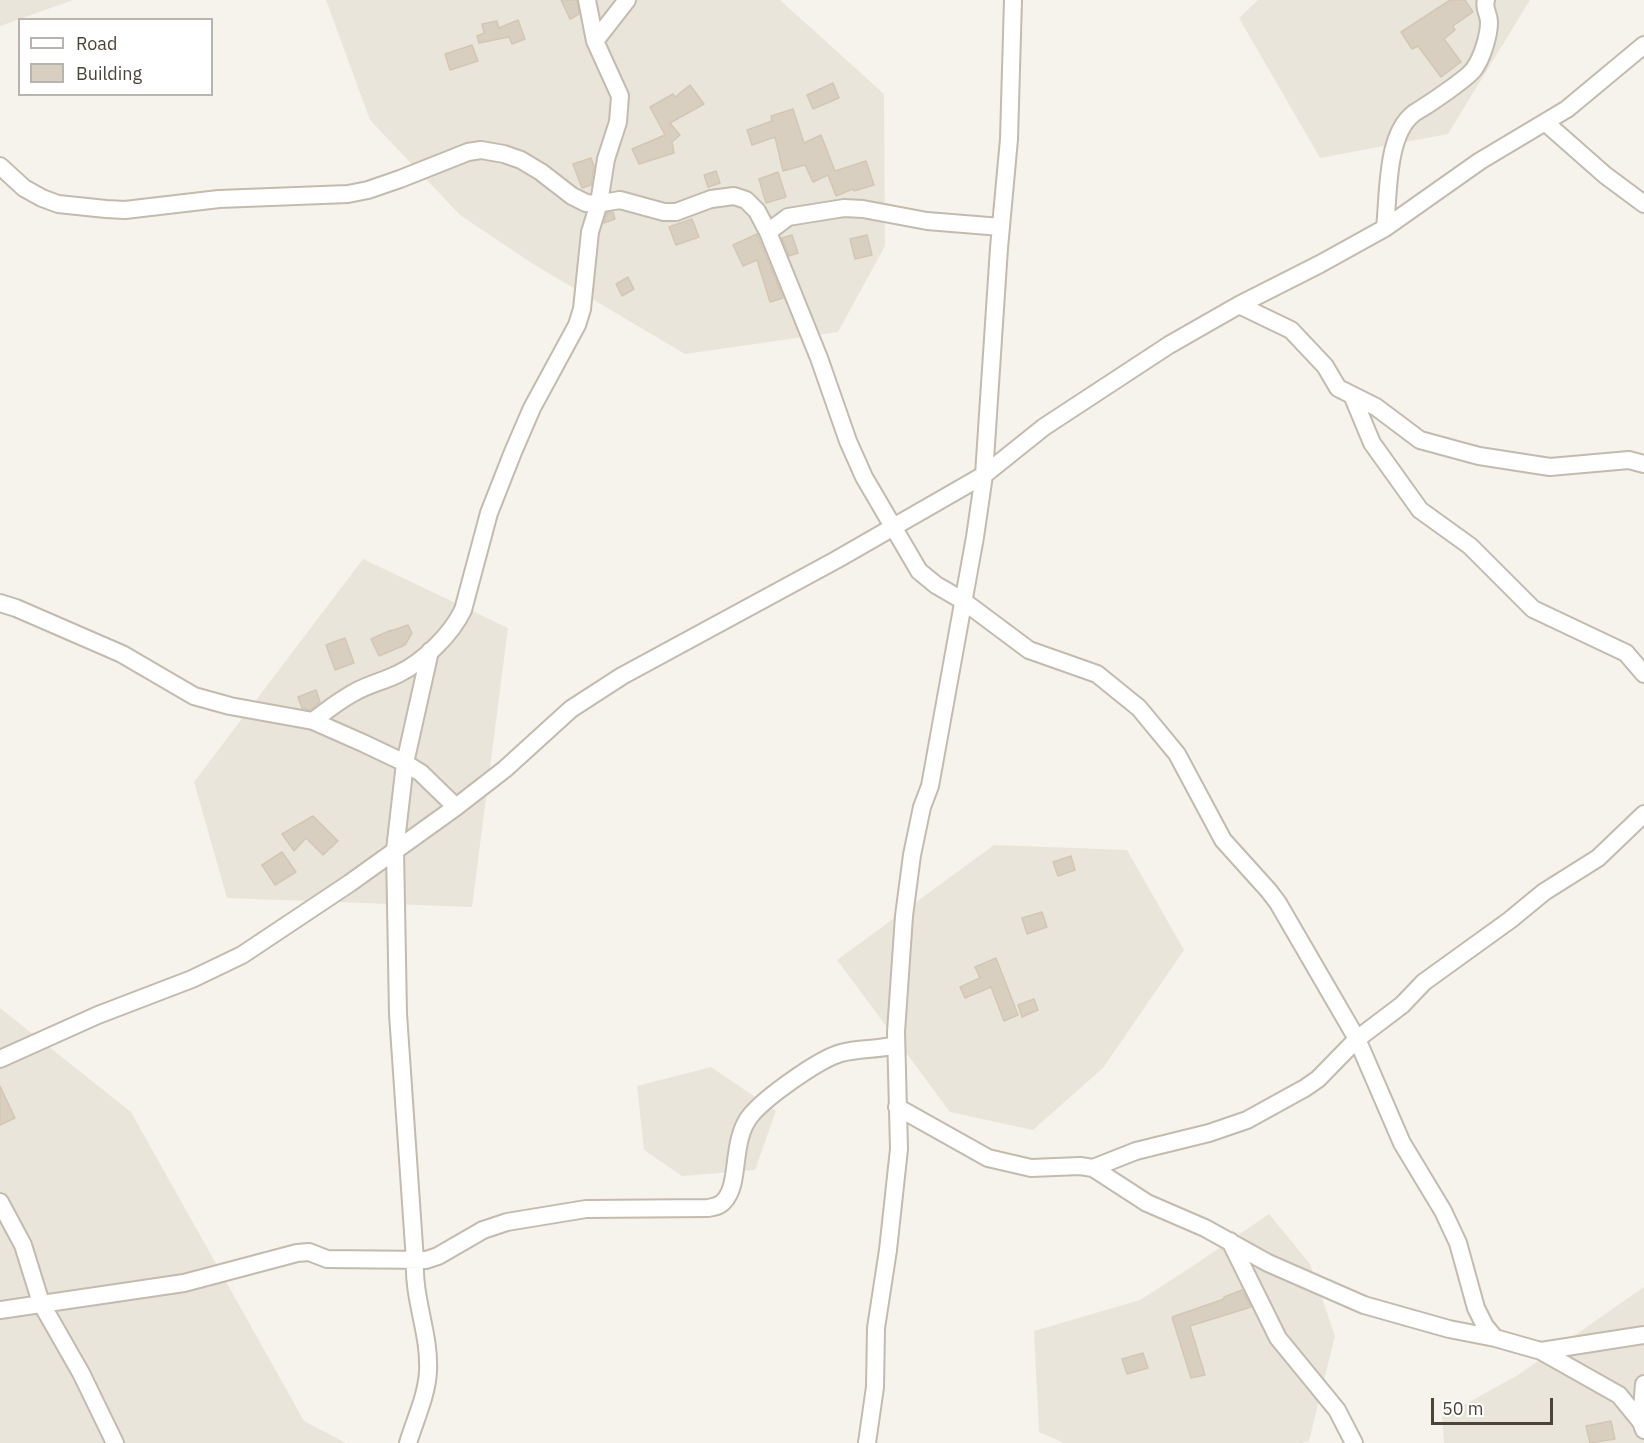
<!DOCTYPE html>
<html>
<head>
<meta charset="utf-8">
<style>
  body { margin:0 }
  #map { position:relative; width:1644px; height:1443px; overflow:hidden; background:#f6f3ec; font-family:"IBM Plex Sans",sans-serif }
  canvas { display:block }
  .legend { position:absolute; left:18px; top:18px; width:195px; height:78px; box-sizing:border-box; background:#fff; border:2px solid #b7b4b0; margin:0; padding:8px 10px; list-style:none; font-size:18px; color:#4b4439 }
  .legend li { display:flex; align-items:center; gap:12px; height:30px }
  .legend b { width:30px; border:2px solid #b7b4b0 }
  .scale { position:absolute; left:1431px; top:1398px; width:122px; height:27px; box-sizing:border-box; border:3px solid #4b4439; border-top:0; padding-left:8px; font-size:18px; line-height:21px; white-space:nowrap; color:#4b4439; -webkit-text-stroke:4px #fff; paint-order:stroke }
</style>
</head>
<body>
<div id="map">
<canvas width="1644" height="1443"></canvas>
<ul class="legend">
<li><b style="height:8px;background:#fff"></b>Road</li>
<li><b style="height:16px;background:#d8cfc1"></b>Building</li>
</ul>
<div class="scale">50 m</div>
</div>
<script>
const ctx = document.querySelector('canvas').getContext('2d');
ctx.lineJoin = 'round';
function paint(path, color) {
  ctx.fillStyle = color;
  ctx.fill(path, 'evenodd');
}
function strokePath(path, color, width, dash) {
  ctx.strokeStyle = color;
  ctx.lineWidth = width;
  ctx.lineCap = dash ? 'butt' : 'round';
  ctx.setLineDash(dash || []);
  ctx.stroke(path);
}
paint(new Path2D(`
  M 0,0 L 73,0 L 0,26 Z
  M 326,0 L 780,0 L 884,94 L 885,246 L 838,332 L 685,354 L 533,264 L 460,215 L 370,120 Z
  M 1258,0 L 1530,0 L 1448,134 L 1320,158 L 1239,18 Z
  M 363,559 L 508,628 L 472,907 L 227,898 L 194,782 Z
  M 994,845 L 1127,850 L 1184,950 L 1103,1068 L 1033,1130 L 950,1112 L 837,960 Z
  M 0,1008 L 131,1112 L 304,1421 L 346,1443 L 0,1443 Z
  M 711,1067 L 776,1111 L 755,1170 L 682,1176 L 644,1150 L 637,1086 Z
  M 1269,1214 L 1310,1264 L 1335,1336 L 1309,1441 L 1302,1443 L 1064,1443 L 1039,1432 L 1034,1331 L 1140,1300 L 1193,1266 Z
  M 1644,1287 L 1644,1443 L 1444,1443 L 1442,1417 L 1518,1375 Z`), '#eae5da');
const building = new Path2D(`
  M 561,0 L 577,0 L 579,14 L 570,19 Z
  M 1450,0 L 1465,0 L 1473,12 L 1453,26 L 1455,30 L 1444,39 L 1461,62 L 1441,77 L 1418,46 L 1412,49 L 1401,32 Z
  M 518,20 L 525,39 L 512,44 L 509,37 L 479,43 L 477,36 L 484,33 L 482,24 L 497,21 L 499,28 Z
  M 472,45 L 478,61 L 450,70 L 445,54 Z
  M 833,83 L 839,98 L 813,109 L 807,95 Z
  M 690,85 L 704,104 L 670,123 L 680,135 L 672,142 L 674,153 L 639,164 L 632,149 L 665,135 L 650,107 L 673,94 L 675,97 Z
  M 793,109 L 804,143 L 821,135 L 835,171 L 866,161 L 874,185 L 854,191 L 853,189 L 836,196 L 828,175 L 813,182 L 805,165 L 783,171 L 775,137 L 752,145 L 747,130 L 772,121 L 771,116 Z
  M 591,158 L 594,166 L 591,185 L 582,188 L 573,164 Z
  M 716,171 L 720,183 L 708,187 L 704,175 Z
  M 778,172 L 786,197 L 766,203 L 759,179 Z
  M 613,212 L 615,219 L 604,223 L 607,213 Z
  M 692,219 L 699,237 L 676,245 L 669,227 Z
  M 757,234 L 783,298 L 770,302 L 757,260 L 743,266 L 733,245 Z
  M 792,235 L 798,253 L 789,256 L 782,238 Z
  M 867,235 L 872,255 L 855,259 L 850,239 Z
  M 628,277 L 634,289 L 622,296 L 616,284 Z
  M 408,625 L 412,633 L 405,645 L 379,656 L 371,639 L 391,630 L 391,631 Z
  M 345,638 L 354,663 L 335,670 L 326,645 Z
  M 316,690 L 320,702 L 310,710 L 302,708 L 298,697 Z
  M 313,816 L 338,841 L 323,855 L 306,838 L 294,851 L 282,834 Z
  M 282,852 L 296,872 L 275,885 L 262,865 Z
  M 1071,856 L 1075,870 L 1058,876 L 1053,862 Z
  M 1042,912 L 1047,927 L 1027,934 L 1022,918 Z
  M 996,958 L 1018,1015 L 1004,1021 L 991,987 L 965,998 L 960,987 L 980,978 L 975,967 Z
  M 1034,999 L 1038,1010 L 1022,1017 L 1018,1005 Z
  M 0,1086 L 15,1118 L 0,1125 Z
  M 1242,1290 L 1251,1307 L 1190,1326 L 1205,1375 L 1191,1378 L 1172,1317 L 1224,1299 L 1224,1297 Z
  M 1143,1353 L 1148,1368 L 1127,1374 L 1122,1359 Z
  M 1611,1421 L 1615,1439 L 1590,1443 L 1586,1426 Z`);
paint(building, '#d8cfc1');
strokePath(building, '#d3c7b4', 1.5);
const minor = new Path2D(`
  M 595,41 L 627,0
  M 1546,123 L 1605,175 L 1644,204
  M 0,166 L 24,188 L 42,198 L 58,204 L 106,209 L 125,210 L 219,199 L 348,194 L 368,190 L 400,179 L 468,152 L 481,150 L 504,154 L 521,160 L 541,172 L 572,196 L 586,203 L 596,204 L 620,200 L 664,212 L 676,212 L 711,199 L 734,196 L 746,200 L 757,211 L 768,232 L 819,358 L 848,441 L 864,477 L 919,571 L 936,585 L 962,600 L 1029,650 L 1097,674 L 1139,708 L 1177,754 L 1223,840 L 1269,891 L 1278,903 L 1357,1039 L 1402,1143 L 1443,1211 L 1458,1243 L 1476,1308 L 1485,1326 L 1495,1338 L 1541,1351 L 1619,1395 L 1641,1422 L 1644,1430
  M 1385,228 C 1389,194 1385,128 1419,110 C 1429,104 1468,78 1474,69 C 1482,58 1489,36 1489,22 C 1489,13 1483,9 1486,0
  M 768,232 L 788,217 L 844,208 L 863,209 L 927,221 L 1001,227
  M 1239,305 L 1291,330 L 1325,366 L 1338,388 L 1376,407 L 1420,440 L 1479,456 L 1550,467 L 1629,460 L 1644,464
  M 1352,395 L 1372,443 L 1420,510 L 1470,546 L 1533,609 L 1626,653 L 1644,674
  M 0,603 L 16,608 L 122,654 L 194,696 L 230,706 L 313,721 L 363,743 L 405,763 L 421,773 L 456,807
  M 313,721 C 327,710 340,700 355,692 C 369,684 384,681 398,674 C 423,662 451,635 463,610 L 489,513 L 513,452 L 532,408 L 577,325 L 582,309 L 590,232 L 599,203 L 606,159 L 618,122 L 620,96 L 595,41 L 587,0
  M 0,1059 L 98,1015 L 192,979 L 242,955 L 350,883 L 456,807 L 505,769 L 571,709 L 622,676 L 836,560 L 984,475 L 1044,427 L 1169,345 L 1239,305 L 1320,264 L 1385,228 L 1480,161 L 1567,109 L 1644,45
  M 897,1107 L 988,1158 L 1031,1168 L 1080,1166 L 1093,1168 L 1147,1203 L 1205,1228 L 1268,1263 L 1364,1305 L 1449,1329 L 1495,1338
  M 1093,1168 L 1136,1151 L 1209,1133 L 1247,1120 L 1305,1088 L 1318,1079 L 1357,1039 L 1402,1005 L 1424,982 L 1510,920 L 1544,892 L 1598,858 L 1644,814
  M 0,1202 L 23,1245 L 41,1303 L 81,1373 L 115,1443
  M 1230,1241 L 1278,1338 L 1337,1410 L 1354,1443
  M 0,1310 L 184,1283 L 297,1253 L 309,1252 L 327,1259 L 426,1260 L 438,1256 L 483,1230 L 507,1222 L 586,1209 L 708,1208 C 714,1207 720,1206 724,1201 C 741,1184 730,1140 751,1115 C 766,1097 819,1059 841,1053 C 859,1048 877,1050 896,1045
  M 1541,1351 L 1644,1335
  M 1641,1422 L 1644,1384
  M 408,1443 C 415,1420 427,1395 428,1371 C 430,1334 413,1299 415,1261 L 398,1014 L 395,850 L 405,763 L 430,651
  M 867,1443 L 875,1387 L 876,1328 L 888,1250 L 899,1149 L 896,1032 L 904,916 L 912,855 L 922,807 L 930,786 L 975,537 L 984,475 L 999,248 L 1009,139 L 1013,0`);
strokePath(minor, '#c2bbae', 20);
strokePath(minor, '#fff', 16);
</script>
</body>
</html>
